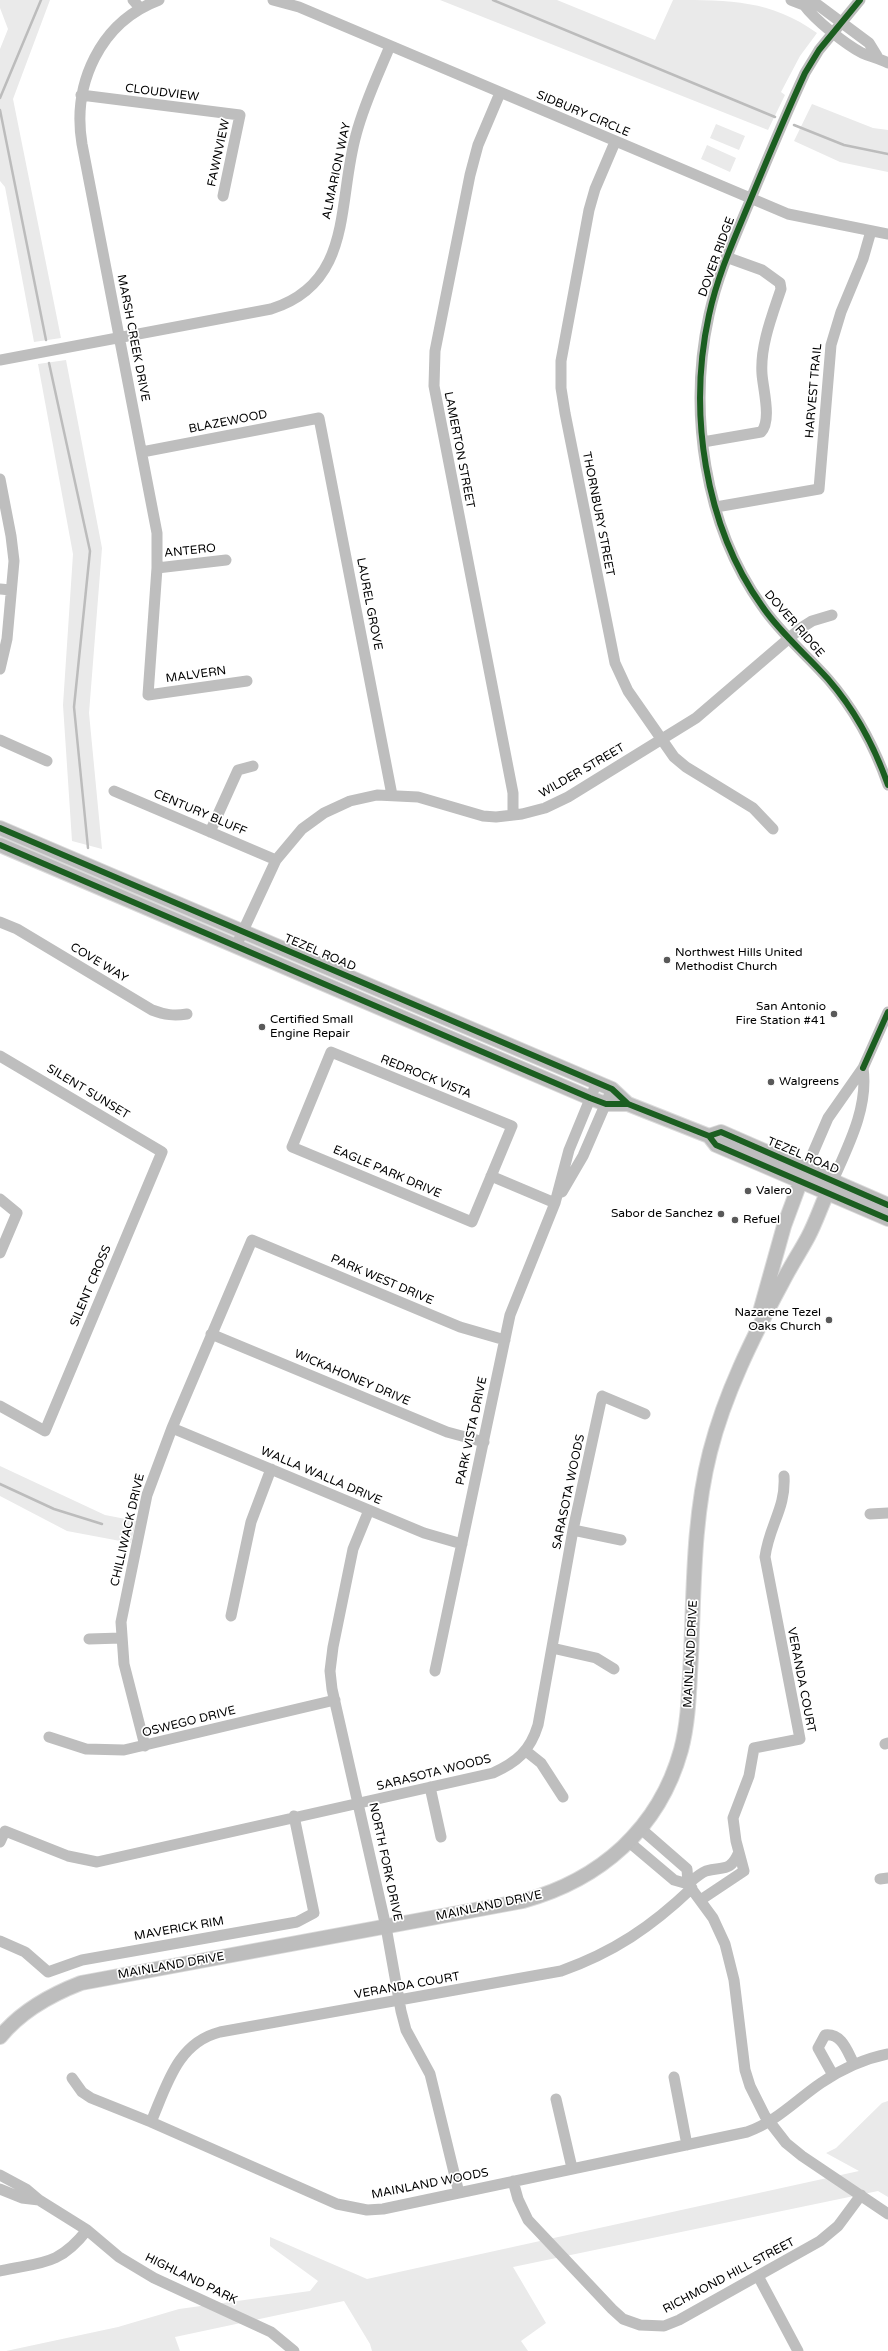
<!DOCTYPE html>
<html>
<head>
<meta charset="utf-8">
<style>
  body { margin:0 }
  canvas { display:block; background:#fff }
</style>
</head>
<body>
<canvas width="888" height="2351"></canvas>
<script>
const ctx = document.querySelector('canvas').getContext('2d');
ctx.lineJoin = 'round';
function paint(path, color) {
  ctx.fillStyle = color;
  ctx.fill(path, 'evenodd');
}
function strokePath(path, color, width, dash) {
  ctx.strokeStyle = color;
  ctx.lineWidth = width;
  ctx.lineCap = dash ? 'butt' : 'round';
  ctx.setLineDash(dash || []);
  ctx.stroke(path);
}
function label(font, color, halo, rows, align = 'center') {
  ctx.font = font + ' "Varela Round",sans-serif';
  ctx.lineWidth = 3.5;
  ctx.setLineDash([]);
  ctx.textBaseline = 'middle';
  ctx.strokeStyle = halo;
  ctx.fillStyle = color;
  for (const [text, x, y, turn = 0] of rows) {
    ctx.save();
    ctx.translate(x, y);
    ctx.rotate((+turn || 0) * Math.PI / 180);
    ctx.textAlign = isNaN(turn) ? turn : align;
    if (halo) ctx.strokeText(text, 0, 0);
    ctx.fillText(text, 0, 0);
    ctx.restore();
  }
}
paint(new Path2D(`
  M 0,0 L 50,0 L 13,99 L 61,338 L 34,342 L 5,187 L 0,181 L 0,49 L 8,29 L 0,8 Z
  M 440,0 L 557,0 L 655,40 L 673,0 C 730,0 771,0 817,33 L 800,56 L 781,92 L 785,95 L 768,130 Z
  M 812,104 L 873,128 L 888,130 L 888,172 L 840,162 L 794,141 Z
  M 716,124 L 745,136 L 739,150 L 710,138 Z
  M 707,145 L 736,158 L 730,172 L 701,159 Z
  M 66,360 L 102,548 L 89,713 L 102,849 L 72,841 L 63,705 L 73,554 L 38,364 Z
  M 0,1466 L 105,1515 L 136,1521 L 131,1543 L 67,1531 L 0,1496 Z
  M 888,2101 L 888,2197 L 878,2191 L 513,2267 L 546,2323 L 521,2341 L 528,2351 L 372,2351 L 370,2344 L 344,2301 L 175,2337 L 180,2351 L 6,2351 L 118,2327 L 179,2309 L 310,2291 L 318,2281 L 270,2246 L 270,2237 L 367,2279 L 859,2171 L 826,2153 L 836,2148 L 882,2103 Z`), '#eaeaea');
strokePath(new Path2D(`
  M 493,0 L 775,117
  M 0,98 L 41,0
  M 0,110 L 46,340
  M 794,125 L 844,145 L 888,154
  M 49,363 L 90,551 L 74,707 L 88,848
  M 0,1484 L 54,1509 L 102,1524`), '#bcbcbc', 2.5);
const major = new Path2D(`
  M 0,828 L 612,1089 L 628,1104 L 709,1136 L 716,1145 L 888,1219
  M 0,845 L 590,1098 L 606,1104 L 628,1104
  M 709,1136 L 721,1132 L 888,1205
  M 760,1312 L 784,1226 L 801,1180
  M 0,2037 C 21,2011 50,1995 81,1983 L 523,1901 C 600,1880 659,1829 681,1750 C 689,1720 689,1688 691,1656 C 694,1589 693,1519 710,1452 C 725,1393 753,1337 782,1283 C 790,1267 800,1252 808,1237 C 816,1222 821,1206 828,1191`);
strokePath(major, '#dbdbdb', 16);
strokePath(new Path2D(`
  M 133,0 L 140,8
  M 159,0 C 100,22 72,84 82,144 L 157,533 L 157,568 L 148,695 L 247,681
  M 273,0 L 299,7 L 788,214 L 888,234
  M 791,0 L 804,5 L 818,5 L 869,43 L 877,56
  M 860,0 L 819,50 L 805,73 C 786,114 769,155 752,196 C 736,235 718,273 709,315 C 688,411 704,525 762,606 C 780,633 807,655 828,679 C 854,709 875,748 888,785
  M 804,5 C 815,20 845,44 862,53 C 871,57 879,58 888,63
  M 500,93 L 478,145 L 470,175 L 435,351 L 434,386 L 513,793 L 513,815
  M 81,95 L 240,115 L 223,196
  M 615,142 L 595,189 L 589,210 L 561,361 L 561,388 L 565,413 L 615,663 L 628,691 L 674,757 L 686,767 L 753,808 L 773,829
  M 0,360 L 271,309 C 354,283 337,202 356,135 C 364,104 378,75 390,46
  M 703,442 L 761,432 C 772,421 763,389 762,374 C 760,346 772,316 781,289 L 780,283 L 762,270 L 726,257
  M 142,452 L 319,418 L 392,795
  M 0,479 L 11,536 L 14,561 L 7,639 L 0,669
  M 716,507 L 819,489 L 831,345 L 841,312 L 863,259 L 871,231
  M 157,568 L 226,560
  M 0,589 L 11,590
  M 0,740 L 47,761
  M 114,791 L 276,860
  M 210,832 L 238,770 L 253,766
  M 0,922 L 17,929 L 152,1010 C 165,1015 174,1016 187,1014
  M 236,946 L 276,860 L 302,829 L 324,813 L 350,801 L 377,795 L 418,797 L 483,816 L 496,817 L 522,814 L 545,808 L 568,797 L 696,718 L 801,628 L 812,621 L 832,615
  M 331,1052 L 512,1126 L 472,1222 L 292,1147 Z
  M 0,1056 L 162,1152 L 45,1431 L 0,1406
  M 491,1176 L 555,1203
  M 803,1176 L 828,1118 L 863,1068 L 888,1012
  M 830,1187 C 846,1150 869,1109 863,1068
  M 562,1192 L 583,1156 L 612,1089
  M 0,1199 L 17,1213 L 0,1253
  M 211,1334 L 447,1432 L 484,1442
  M 172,1428 L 424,1533 L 462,1544
  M 369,1510 L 353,1549 L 333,1647 L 330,1671 L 332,1689 L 386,1927 L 401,2011 L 406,2030 L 430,2074 L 459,2193
  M 870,1514 L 888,1513
  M 573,1530 L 621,1540
  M 231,1616 L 251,1522 L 271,1469
  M 89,1639 L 121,1638
  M 552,1648 L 596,1658 L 614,1669
  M 435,1671 L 510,1315 L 555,1203 L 569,1150 L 597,1082
  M 49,1737 L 86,1749 L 124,1750 L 335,1700
  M 885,1744 L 888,1743
  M 145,1746 L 124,1664 L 121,1622 L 147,1495 L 172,1428 L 252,1240 L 460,1327 L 505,1340
  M 526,1751 L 541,1763 L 563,1797
  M 430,1787 L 441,1837
  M 640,1828 L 687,1869 L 688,1884
  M 0,1842 L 5,1831 L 68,1856 L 97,1862 L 493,1773 C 517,1762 530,1751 538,1725 L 573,1530 L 602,1396 L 645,1414
  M 629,1842 L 674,1880 L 688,1884 L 713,1918 L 725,1944 L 734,1980 L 745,2070 L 750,2086 L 765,2116 L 786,2143 L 802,2156 L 888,2214
  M 880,1879 L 888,1878
  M 688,1884 C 694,1879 699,1874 706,1871 C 723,1866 730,1873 739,1852
  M 702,1899 L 744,1871 L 736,1841 L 733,1818 L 749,1776 L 754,1748 L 800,1739 L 765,1557 C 769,1525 786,1509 784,1476
  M 0,1941 L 25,1952 L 48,1972 L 82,1960 L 297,1922 L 314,1913 L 294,1816
  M 833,2075 L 818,2048 L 825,2035 C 842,2033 847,2051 854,2064
  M 674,2077 L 687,2145
  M 72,2078 L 82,2092 L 91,2098 L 151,2122 L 337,2204 L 367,2210 L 383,2209 L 747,2132 C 776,2122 796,2100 821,2083 C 842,2069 863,2059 888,2054
  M 556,2099 L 572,2168
  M 151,2122 C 167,2085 177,2043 220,2032 L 561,1971 C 614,1952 651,1927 692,1888
  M 0,2175 L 26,2189 L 39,2200 L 87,2230 L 119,2257 L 154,2278 L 271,2332 L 294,2351
  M 513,2181 L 518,2199 L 528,2220 L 612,2309 L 623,2319 L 640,2325 L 664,2326 L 679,2320 L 820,2241 L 838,2226 L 861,2195
  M 0,2189 L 22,2198 L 39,2200
  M 0,2271 C 41,2262 59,2266 87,2230
  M 758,2276 L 798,2351`), '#bebebe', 11);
strokePath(major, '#bdbdbd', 14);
strokePath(new Path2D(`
  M 860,0 L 819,50 L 805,73 C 786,114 769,155 752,196 C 736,235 718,273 709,315 C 688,411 704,525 762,606 C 780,633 807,655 828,679 C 854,709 875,748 888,785
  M 0,828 L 612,1089 L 628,1104 L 709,1136 L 716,1145 L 888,1219
  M 0,845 L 590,1098 L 606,1104 L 628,1104
  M 863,1068 L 888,1012
  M 709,1136 L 721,1132 L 888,1205`), '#1b5e20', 6);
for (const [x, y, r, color] of [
  [667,960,4,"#595959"],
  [834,1014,4,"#595959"],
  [262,1027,4,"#595959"],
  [771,1082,4,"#595959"],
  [748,1191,4,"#595959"],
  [721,1214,4,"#595959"],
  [735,1220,4,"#595959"],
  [829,1320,4,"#595959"]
]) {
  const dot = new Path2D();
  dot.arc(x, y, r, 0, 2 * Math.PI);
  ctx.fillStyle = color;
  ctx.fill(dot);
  strokePath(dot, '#fff', 1.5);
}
label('12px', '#000', '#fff', [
  ["CLOUDVIEW",162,93,7],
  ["SIDBURY CIRCLE",583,114,23],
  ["FAWNVIEW",219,153,-78],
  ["ALMARION WAY",337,171,-78],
  ["DOVER RIDGE",717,257,-70],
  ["MARSH CREEK DRIVE",133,338,79],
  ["HARVEST TRAIL",814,391,-85],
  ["BLAZEWOOD",228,422,-11],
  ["LAMERTON STREET",459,450,79],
  ["THORNBURY STREET",598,514,79],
  ["ANTERO",190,551,-6],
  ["LAUREL GROVE",369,604,79],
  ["DOVER RIDGE",794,624,49],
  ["MALVERN",196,675,-8],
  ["WILDER STREET",582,771,-30],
  ["CENTURY BLUFF",200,813,23],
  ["TEZEL ROAD",320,953,23],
  ["COVE WAY",99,963,31],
  ["REDROCK VISTA",426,1077,22],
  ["SILENT SUNSET",88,1092,31],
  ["TEZEL ROAD",803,1156,23],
  ["EAGLE PARK DRIVE",387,1172,23],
  ["PARK WEST DRIVE",382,1280,23],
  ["SILENT CROSS",91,1286,-67],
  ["WICKAHONEY DRIVE",352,1378,23],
  ["PARK VISTA DRIVE",472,1431,-78],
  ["WALLA WALLA DRIVE",321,1476,23],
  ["SARASOTA WOODS",569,1492,-78],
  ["CHILLIWACK DRIVE",128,1530,-77],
  ["MAINLAND DRIVE",691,1654,-87],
  ["VERANDA COURT",801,1680,79],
  ["OSWEGO DRIVE",189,1722,-14],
  ["SARASOTA WOODS",434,1773,-14],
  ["NORTH FORK DRIVE",385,1862,78],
  ["MAINLAND DRIVE",489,1906,-12],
  ["MAVERICK RIM",179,1929,-10],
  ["MAINLAND DRIVE",171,1966,-10],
  ["VERANDA COURT",407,1986,-10],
  ["MAINLAND WOODS",430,2184,-11],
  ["RICHMOND HILL STREET",729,2276,-28],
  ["HIGHLAND PARK",191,2279,26]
]);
label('12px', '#000', '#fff', [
  ["Northwest Hills United",675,953],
  ["Methodist Church",675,967],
  ["San Antonio",826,1007,"right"],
  ["Fire Station #41",826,1021,"right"],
  ["Certified Small",270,1020],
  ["Engine Repair",270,1034],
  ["Walgreens",779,1082],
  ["Valero",756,1191],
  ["Sabor de Sanchez",713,1214,"right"],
  ["Refuel",743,1220],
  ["Nazarene Tezel",821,1313,"right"],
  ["Oaks Church",821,1327,"right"]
], 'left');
</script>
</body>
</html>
